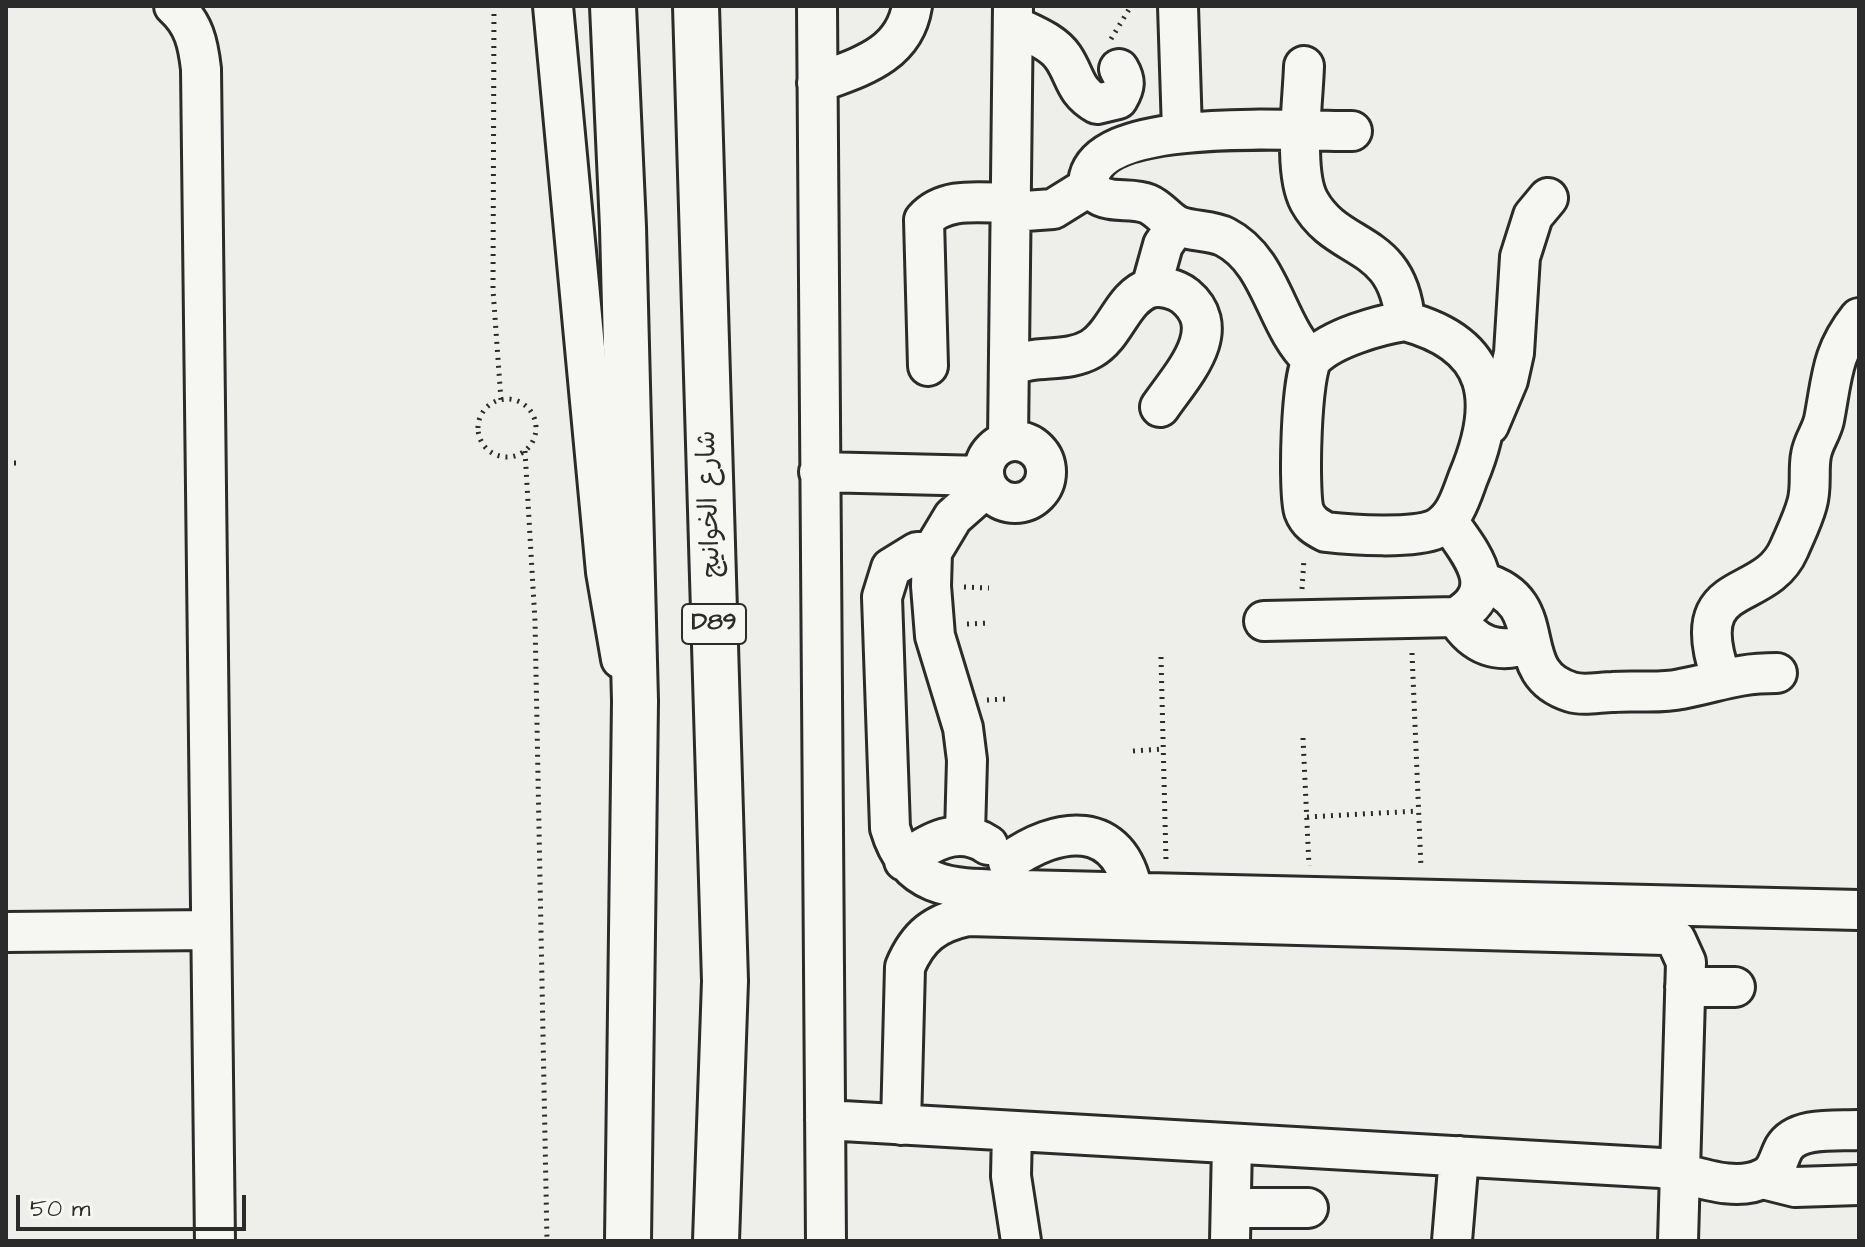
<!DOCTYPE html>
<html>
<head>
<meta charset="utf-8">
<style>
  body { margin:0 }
  #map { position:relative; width:1865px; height:1247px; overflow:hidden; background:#eeeeea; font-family:"Architects Daughter",sans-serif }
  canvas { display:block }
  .frame { position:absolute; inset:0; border:8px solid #2b2b2b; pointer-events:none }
  .scale { position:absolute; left:16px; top:1195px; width:230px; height:36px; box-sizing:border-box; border:4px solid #2b2b2b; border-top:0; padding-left:10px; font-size:24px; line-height:28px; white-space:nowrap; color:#2b2b2b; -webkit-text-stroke:6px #f6f6f2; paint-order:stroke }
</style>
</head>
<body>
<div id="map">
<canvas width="1865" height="1247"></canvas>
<div class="frame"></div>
<div class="scale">50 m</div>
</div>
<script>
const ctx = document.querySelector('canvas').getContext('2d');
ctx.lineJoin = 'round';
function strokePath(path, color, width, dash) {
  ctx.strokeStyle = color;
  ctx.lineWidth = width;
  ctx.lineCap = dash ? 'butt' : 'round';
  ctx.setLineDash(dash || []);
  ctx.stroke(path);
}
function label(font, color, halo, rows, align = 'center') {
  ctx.font = font + ' "Architects Daughter","Playpen Sans Arabic",sans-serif';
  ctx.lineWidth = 6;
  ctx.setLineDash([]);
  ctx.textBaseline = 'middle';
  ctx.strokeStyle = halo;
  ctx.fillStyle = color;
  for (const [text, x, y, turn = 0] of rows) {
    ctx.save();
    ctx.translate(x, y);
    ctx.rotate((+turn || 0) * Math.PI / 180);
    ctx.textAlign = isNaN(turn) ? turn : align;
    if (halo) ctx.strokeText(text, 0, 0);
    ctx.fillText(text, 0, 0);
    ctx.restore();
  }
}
const minor = new Path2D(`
  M 174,6 C 194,24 198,43 201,69 L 215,1241
  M 553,6 L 606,572 L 621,659
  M 817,6 L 826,1241
  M 1178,6 L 1182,131
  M 1013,25 C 1030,34 1052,41 1063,57 C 1076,76 1074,91 1097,104 L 1118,99 C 1125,87 1126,81 1119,69
  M 1304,66 C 1303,101 1293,171 1309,201 C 1338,254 1398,237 1405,321
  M 817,83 C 859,67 904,56 912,6
  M 1011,212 L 1053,209 L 1090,186
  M 1151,288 L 1163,245 L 1176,226
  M 1405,321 C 1494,345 1500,402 1468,478 C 1461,497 1455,519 1436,529 C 1414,539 1351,535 1326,532 C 1316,527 1308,522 1304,511 C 1298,492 1301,370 1313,358 C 1332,338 1379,325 1405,321 Z
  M 1311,359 C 1275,325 1272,261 1225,237 C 1211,230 1193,232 1178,226 C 1167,221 1160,209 1148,204 C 1126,195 1094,210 1089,177 C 1105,115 1300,132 1352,131
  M 928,366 L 924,220 C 945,196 981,203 1011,203
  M 1009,367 C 1036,353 1065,364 1091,349 C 1116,335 1122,297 1150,288 C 1161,285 1176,289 1185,296 C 1226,330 1182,375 1160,407
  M 1489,425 L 1508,380 L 1514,353 L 1520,257 L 1533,216 L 1548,198
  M 1008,441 L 1013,6
  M984 472a31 31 0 1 1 62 0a31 31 0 1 1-62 0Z
  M 819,472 L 984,476
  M 932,552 L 917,552 L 891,568 L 882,597 L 890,828 C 910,896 963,888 1021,890 L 1859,910
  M 1482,582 C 1556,603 1506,672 1571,692 C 1584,696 1600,692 1613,692 C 1636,690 1659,694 1681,689 C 1719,682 1735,673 1777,673
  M 1456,617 C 1474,646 1498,655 1530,643
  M 1264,621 L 1456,617 C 1504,589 1470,553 1448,521
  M 1721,677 C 1685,574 1764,606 1789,549 C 1795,535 1803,519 1807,504 C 1812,487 1808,471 1811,455 C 1813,442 1821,433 1824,420 C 1832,379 1831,353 1859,318
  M 965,834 L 967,760 L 963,728 L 935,636 L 931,586 L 932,552 L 953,517 L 987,487
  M 904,861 C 929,842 959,825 988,845
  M 1008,862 C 1057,826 1120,818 1133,893
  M 6,932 L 211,930
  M 1685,987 L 1735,987
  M 825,1120 L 1661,1168 C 1692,1174 1734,1194 1764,1178 C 1777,1172 1778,1159 1784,1148 C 1797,1126 1837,1131 1859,1130
  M 901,1125 L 905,967 C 918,936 935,923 968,916 L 1665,935 L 1676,940 L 1686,962 L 1678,1241
  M 1012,1131 L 1011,1176 L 1021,1241
  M 1763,1179 L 1795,1187 L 1859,1185
  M 1231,1208 L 1308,1208
  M 1230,1241 L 1232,1144
  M 1452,1241 L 1459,1156`);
const highway = new Path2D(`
  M 613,6 L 623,227 L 635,701 L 628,1241
  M 696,6 L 725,981 L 716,1241`);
strokePath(minor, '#2b2b2b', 44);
strokePath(highway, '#2b2b2b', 50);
strokePath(new Path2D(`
  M 494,6 L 493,290 L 501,400
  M 1111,39 L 1131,6
  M478 428a29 29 0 1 1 58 0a29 29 0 1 1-58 0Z
  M 525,451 L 535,621 L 547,1241
  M 6,463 L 17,463
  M 964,587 L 989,588
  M 1302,589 L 1304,559
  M 967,624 L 991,623
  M 1412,653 L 1421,867
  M 1161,657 L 1166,861
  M 987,700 L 1006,699
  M 1303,738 L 1309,866
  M 1133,751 L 1164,749
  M 1307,817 L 1418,811`), '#2b2b2b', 5, [2, 6]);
strokePath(minor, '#f6f6f2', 38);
strokePath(highway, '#f6f6f2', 44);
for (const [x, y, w] of [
  [714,624,64]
]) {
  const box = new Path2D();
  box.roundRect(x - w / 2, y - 20, w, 40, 6);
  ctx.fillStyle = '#f6f6f2';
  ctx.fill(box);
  strokePath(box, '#2b2b2b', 2);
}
label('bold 24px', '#2b2b2b', null, [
  ["D89",714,624]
]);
label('26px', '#2b2b2b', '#f6f6f2', [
  ["شارع الخوانيج",711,504,-92]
]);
</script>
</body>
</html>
